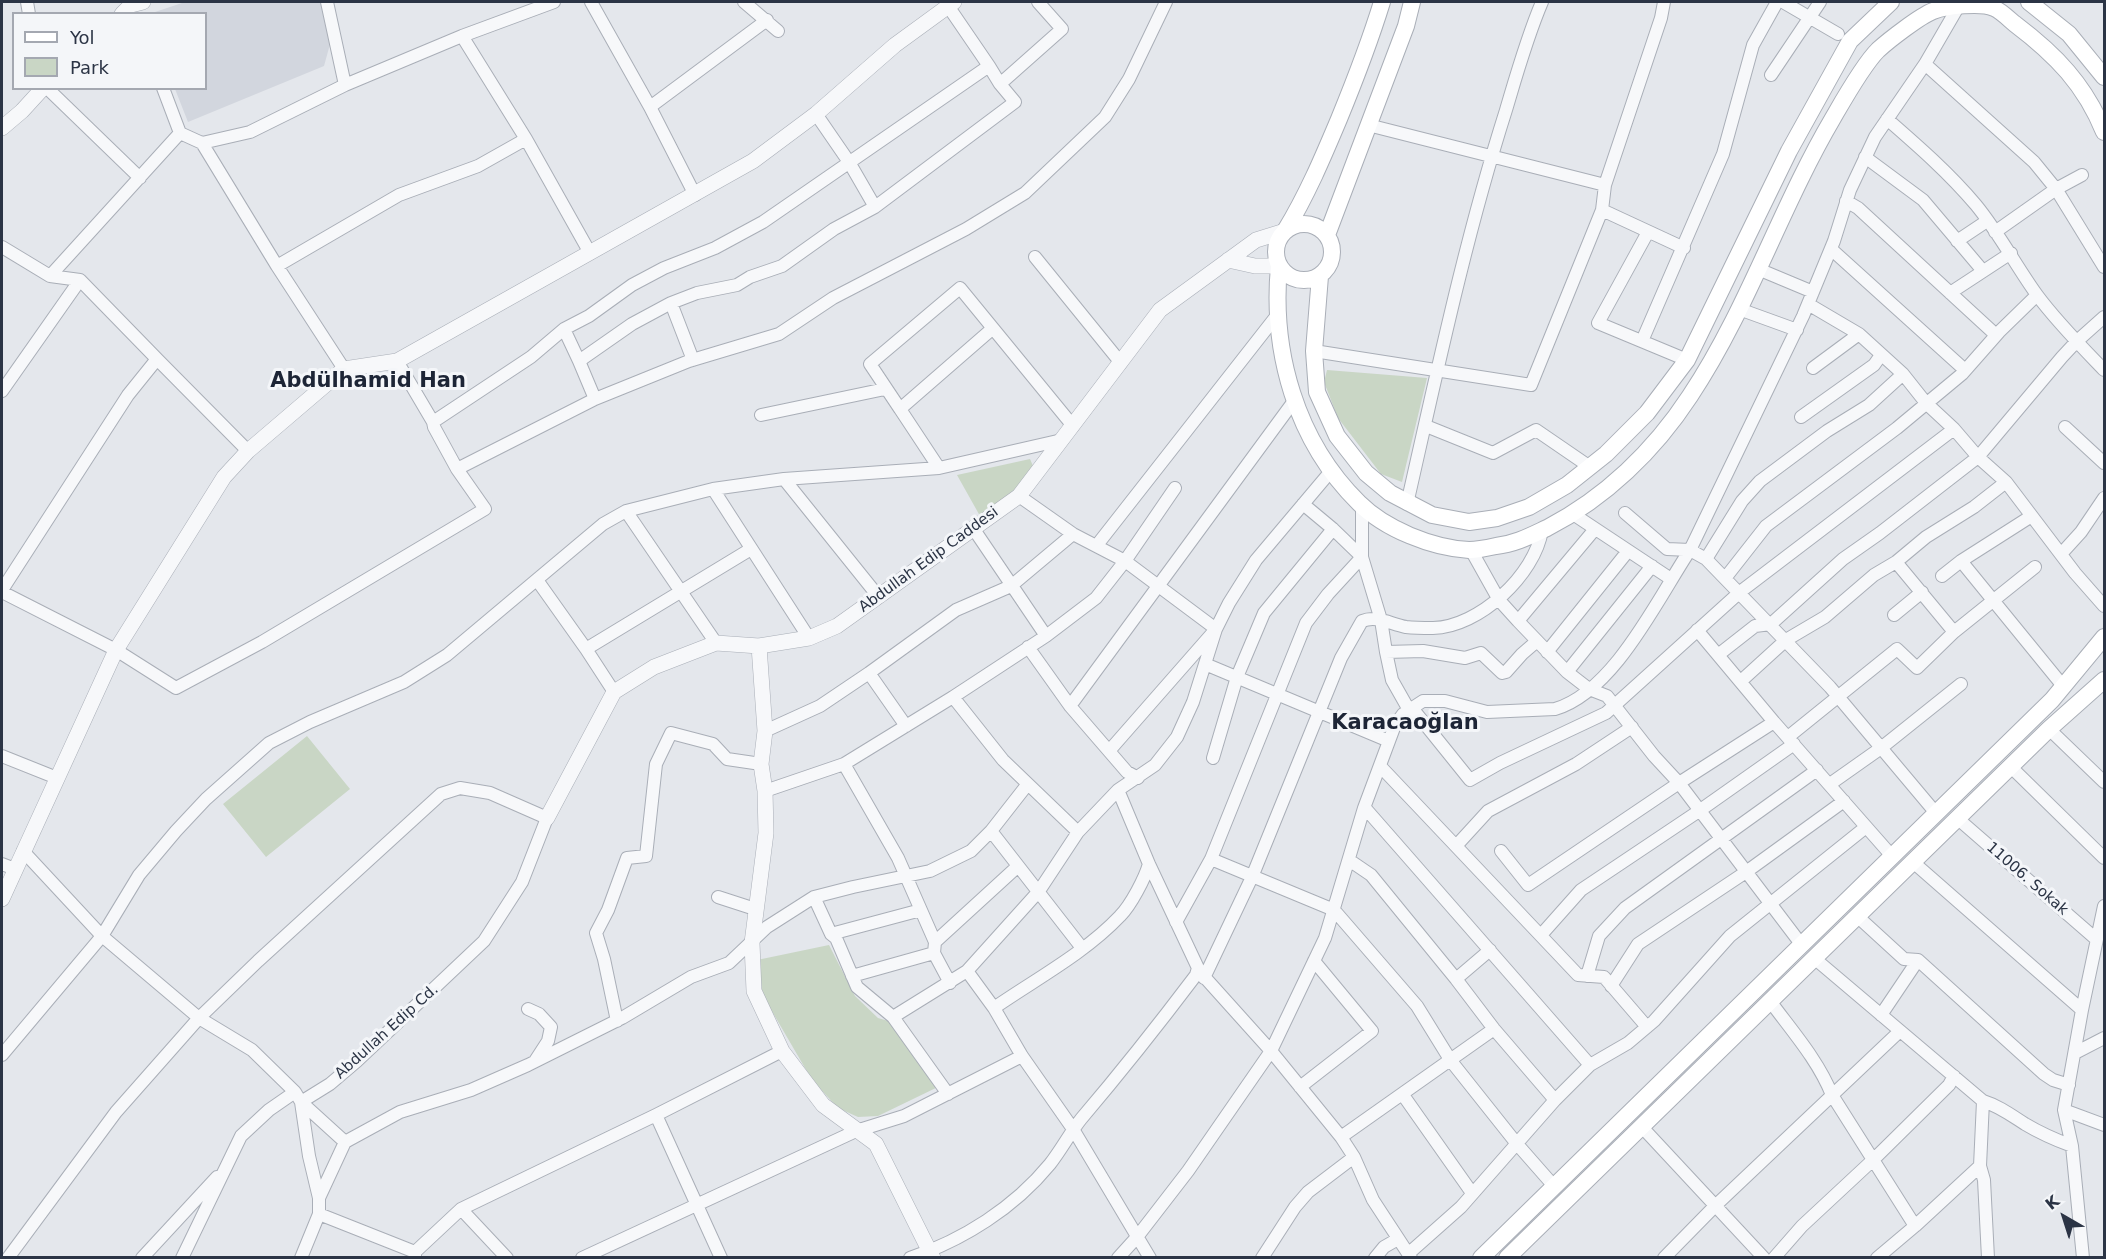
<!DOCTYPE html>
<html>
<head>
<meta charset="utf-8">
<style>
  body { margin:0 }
  #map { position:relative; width:2106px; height:1259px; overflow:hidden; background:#e4e7ec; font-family:"DejaVu Sans",sans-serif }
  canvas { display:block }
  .frame { position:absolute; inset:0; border:3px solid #2b3445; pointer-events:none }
  .legend { position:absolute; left:12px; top:12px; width:195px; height:78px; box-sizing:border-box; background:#f4f6f9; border:2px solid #a4a8b1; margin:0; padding:8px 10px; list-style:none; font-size:18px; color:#2b3445 }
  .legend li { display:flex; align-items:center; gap:12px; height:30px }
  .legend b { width:30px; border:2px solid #a4a8b1 }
  .north { position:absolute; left:2034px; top:1187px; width:60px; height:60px; -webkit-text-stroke:4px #f4f6f9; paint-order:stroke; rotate:321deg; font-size:16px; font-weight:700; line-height:24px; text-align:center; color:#2b3445 }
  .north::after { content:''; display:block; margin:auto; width:21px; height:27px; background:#2b3445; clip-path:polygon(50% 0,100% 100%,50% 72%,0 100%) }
</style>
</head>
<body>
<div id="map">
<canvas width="2106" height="1259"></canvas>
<div class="frame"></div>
<ul class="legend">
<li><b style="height:8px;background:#fff"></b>Yol</li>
<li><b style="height:16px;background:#c9d6c5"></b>Park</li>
</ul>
<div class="north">K</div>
</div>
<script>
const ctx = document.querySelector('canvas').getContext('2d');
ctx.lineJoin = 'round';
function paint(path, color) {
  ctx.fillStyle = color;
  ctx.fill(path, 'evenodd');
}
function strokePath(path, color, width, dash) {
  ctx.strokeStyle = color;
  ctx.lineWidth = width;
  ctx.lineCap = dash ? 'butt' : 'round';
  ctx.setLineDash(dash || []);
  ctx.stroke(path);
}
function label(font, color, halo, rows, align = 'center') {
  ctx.font = font + ' "DejaVu Sans",sans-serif';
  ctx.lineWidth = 6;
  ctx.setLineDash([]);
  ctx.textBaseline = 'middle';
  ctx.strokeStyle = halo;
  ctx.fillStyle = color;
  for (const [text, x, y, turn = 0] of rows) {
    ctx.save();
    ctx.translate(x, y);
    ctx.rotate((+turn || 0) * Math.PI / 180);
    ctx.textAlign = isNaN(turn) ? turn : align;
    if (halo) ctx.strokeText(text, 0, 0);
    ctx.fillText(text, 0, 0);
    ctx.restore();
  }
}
paint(new Path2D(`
  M 185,2 L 321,2 L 332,37 L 324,66 L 188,122 L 175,89 L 206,88 L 206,14 L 149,14 Z`), '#d2d6de');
paint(new Path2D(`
  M 1327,370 L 1427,378 L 1402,482 L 1381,474 L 1338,418 L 1324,382 Z
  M 1030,459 L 1033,466 L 1015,490 L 980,516 L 957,475 Z
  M 307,736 L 350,789 L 266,857 L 223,804 Z
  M 829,945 L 855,996 L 878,1018 L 895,1023 L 942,1085 L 878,1116 L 858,1117 L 838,1108 L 812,1080 L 759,989 L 757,960 Z`), '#c9d6c5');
const minor = new Path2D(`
  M 27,2 L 29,14
  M 327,2 L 345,85
  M 591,2 L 650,107 L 695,195
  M 744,2 L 778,31
  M 1783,2 L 1838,34
  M 462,36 L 526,139 L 590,253
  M 1925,64 L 2034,162 L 2056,189 L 2104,267
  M 1771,75 L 1820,2
  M 1000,84 L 1062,29 L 1038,2
  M 47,88 L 140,178
  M 163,88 L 180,133 L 202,143 L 277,266 L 344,369
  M 650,107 L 767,20
  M 816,114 L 849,162 L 875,207
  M 1887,119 C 1918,146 1949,173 1976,205 C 1999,233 2016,266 2037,295 C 2057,322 2081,346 2104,370
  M 1368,125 L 1605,185
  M 202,143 L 250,132 L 345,85 L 462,36 L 554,2
  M 1865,157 L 1923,200 L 1983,271
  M 1846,201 L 1858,208 L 1996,335
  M 1602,210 L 1684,248
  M 1648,232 L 1598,323 L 1687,360
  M 1995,232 L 2056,189 L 2082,175
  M 1957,241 L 1987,221
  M 2,247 L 50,276 L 80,280 L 157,359
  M 1831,249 L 1965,370
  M 1035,257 L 1121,363
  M 277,266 L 399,195 L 478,166 L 526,139
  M 1758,269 L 1813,292
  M 50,276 L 180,133
  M 1950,293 L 2011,253
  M 671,303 L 693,360
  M 1808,304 L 1859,334 L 1903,374 L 1926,403 L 1954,429 L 1978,457 L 2006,482 L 2075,573 L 2104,606
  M 1739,309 L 1797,330
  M 564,329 L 579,361 L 632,324 L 671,303 L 697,293 L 737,285 L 750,277 L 782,266 L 834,229 L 875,207 L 1015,102 L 1000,84 L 989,66
  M 1642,341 L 1723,154 L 1753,45 L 1777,2
  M 1314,351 L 1531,385 L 1602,210 L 1605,185 L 1661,18 L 1664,2
  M 579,361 L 595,399
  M 1813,368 L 1859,334
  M 2,391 L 80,280
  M 900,409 L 870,364 L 960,288 L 1073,426
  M 761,415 L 885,389
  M 1801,417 L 1874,365 L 1881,355
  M 433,422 L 531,357 L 564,329 L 589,316 L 632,285 L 664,268 L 715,248 L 763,222 L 989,66 L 948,6
  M 1426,426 L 1493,453 L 1536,430 L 1590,467
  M 2065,427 L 2104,463
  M 939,468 L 900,409 L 992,329
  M 457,469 L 595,399 L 689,361 L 779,334 L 833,298 L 966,229 L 1025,193 L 1105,117 L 1129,79 L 1166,2
  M 784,479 L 878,596
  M 713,489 L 809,638
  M 1407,504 C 1437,372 1465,239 1506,110 C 1517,73 1527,37 1542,2
  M 1362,506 L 1362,557 L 1381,620 L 1386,652 L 1392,680 L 1409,710
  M 626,511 L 716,643
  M 1625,513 L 1667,549 L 1690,550 L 1706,559 L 1830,687 L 1935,812
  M 1573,514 L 1671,579
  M 973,528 L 1046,636
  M 1097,545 L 1278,314
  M 1471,550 L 1499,600 L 1518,621 L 1567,672 L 1589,689 L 1607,696 L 1654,756 L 1679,783 L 1801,944
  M 2061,554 L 2081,532 L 2104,498
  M 1706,559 L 1742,501 L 1760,481 L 1827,431 L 1869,405 L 1903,374
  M 1961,561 L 2063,686
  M 1896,562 L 1954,632
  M 1942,576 L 1961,561 L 2030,517
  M 1726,577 L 1766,526 L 1897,428 L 1962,374 L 1999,332 L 2037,295
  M 537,580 L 586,649
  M 2,590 L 128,395 L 157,359 L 248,451
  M 2,592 L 116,650 L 176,688 L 262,642 L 485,509 L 457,469 L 434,427 L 433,422 L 397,361
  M 1894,615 L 1922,592
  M 1518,621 L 1595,529
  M 1697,630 L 1774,722 L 1891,855
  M 1028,647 L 1070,706 L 1127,772 L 1138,778
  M 1386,652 L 1423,651 L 1465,658 L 1481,653 L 1502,673 L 1506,672 L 1522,654 L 1537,641
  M 1547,652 L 1628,551
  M 1718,655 L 1755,626 L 1771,624 L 1843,559 L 1880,533 L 1978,457 L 2062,357 L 2076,342 L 2104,317
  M 1205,664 L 1389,741
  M 1567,672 L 1652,566
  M 869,673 L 906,726
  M 1741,681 L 1786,640 L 1825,617 L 1874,575 L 1896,562 L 1926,537 L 1974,507 L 2006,482
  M 614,692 L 586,649 L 751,549
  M 953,697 L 1003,760 L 1078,832
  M 1070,706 L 1294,401
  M 1412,708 L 1470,780 L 1500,763 L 1606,713 L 1740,592 L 1954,429
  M 2049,729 L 2104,782
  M 765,731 L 820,706 L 869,673 L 956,610 L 1011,586 L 1073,534
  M 1788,737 L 1897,649 L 1917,668 L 1954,632 L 2035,567
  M 1109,751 L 1216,629 L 1125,561 L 1175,488
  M 2,756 L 57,778
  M 1213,758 L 1237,677 L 1264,613 L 1333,529
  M 844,764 L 898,858 L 935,942 L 934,953 L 950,983
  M 1380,766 L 1578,975 L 1604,977 L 1647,1027
  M 2011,767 L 2104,858
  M 1830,784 L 1881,748 L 1961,684
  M 765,791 L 844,764 L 953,697 L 1046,636 L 1096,598 L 1125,561 L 1073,534 L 1019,496
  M 1365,808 L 1590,1065
  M 1957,818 L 2096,939
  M 991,831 L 1082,948
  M 1456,846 L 1488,811 L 1576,764 L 1632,727
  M 23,851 L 102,936 L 199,1018 L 252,1050 L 295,1092 L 269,1110 L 241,1136 L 182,1258
  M 1501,851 L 1528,885 L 1679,783 L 1774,722
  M 1211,859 L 1334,910 L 1417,1006 L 1451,1061 L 1517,1144 L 1553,1185
  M 1349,860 L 1371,875 L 1456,979 L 1494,1029 L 1555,1100
  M 1913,862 L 2082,1010
  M 2,864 L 15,869
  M 718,897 L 755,909
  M 814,897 L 831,934 L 836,938 L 857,987 L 893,1017 L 967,971 L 1039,891 L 1078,832 L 1118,790 L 1155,765 L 1177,737 L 1193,702 L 1216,629 L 1229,603 L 1256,560 L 1331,471
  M 1857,916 L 1904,959 L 1918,960 L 2044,1074 L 2053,1080 L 2069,1085
  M 1176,922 L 1211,859 L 1306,623 L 1328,594 L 1362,557 L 1333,529 L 1303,504
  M 831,934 L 921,910
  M 1541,935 L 1581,890 L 1699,811 L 1794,744
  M 935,942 L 1017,867
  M 1814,958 L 1983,1101 C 1999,1106 2011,1115 2025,1124 C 2040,1133 2056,1140 2072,1146
  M 967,971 L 994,1008 L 1022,1056 L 1073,1129 L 1150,1258
  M 1200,972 L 1271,1051 L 1341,1137 L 1354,1157 L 1373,1200 L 1411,1258
  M 852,976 L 934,953
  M 1587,976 L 1599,936 L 1625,908 L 1817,770
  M 1204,978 L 1252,877 L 1341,658 L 1362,621 C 1377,615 1390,624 1406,627 C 1415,628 1425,628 1433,628 C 1479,627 1535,575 1542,530
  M 1456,979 L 1490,950
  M 1611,986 L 1638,944 L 1746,872 L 1844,801
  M 1770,1001 C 1792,1031 1818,1060 1832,1095 L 1915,1226
  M 994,1008 C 1036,979 1085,953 1120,916 C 1131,905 1145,878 1149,864
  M 528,1009 L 539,1014 L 551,1027 L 548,1041 L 535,1061
  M 1881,1015 L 1918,960
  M 893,1017 L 948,1094
  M 617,1021 L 604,959 L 596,933 L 608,910 L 627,858 L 646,856 L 656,764 L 671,733 L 713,744 L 727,759 L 761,764
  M 2075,1053 L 2104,1038
  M 2,1055 L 102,936 L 139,875 L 176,831 L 206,799 L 269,743 L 310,722 L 404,682 L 447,655 L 603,524 L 626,511 L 713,489 L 784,479 L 939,468 L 1062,440
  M 1300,1087 L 1372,1031 L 1314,961
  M 295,1092 L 301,1102 L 345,1142 L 400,1112 L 471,1090 L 528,1065 L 622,1018 L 691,977 L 729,963 L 767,927 L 814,897 L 853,887 L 930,871 L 971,851 L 991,831 L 1027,785
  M 1403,1095 L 1472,1193
  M 1983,1101 L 1980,1166 L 1984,1180 L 1988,1258
  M 2064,1110 L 2104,1125
  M 656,1115 L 721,1258
  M 1641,1126 L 1764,1258
  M 1341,1137 L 1494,1029
  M 319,1198 L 345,1142
  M 461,1209 L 507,1258
  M 319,1214 L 415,1252
  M 1408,1254 L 1461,1207 L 1555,1100 L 1590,1065 L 1628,1043 L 1654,1021 L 1730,936 L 1866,827
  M 8,1258 L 116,1112 L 199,1018 L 258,961 L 441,794 L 460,788 L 490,793 L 547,818 L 522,882 L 484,941 L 357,1061 L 330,1084 L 301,1102 L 309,1156 L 319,1198 L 319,1214 L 301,1258
  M 142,1258 L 217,1177
  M 415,1258 L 415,1252 L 461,1209 L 656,1115 L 782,1051
  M 582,1258 L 856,1131 L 904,1116 L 1022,1056
  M 910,1258 C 963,1240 1014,1208 1050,1164 C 1061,1150 1070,1133 1081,1119 C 1121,1072 1159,1024 1196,975 L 1198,968 L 1149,864 L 1118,790
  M 1118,1258 L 1137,1237 L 1188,1171 L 1271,1051 L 1325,938 L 1364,808 L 1395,725 L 1403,714 L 1423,701 L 1445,701 L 1487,712 L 1555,709 C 1614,692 1658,598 1690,550 L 1803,316 L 1834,241 L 1850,190 L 1875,137 L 1925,64 L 1961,2
  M 1262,1258 L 1295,1207 L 1308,1192 L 1354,1157
  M 1375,1258 L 1384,1247 L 1398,1239
  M 1664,1258 L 1715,1206 L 1900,1031
  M 1774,1258 L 1802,1226 L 1874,1159 L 1949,1085 L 1954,1076
  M 1877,1258 L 1915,1226 L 1980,1166
  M 2083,1258 L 2072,1146 L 2064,1110 L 2082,1010 L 2104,906`);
const tertiary = new Path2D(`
  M 122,14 L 131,5 L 143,2
  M 2,128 L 22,111 L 43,88
  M 1228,260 L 1255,266 L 1279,266
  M 759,646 L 765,731 L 761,764 L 765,791 L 766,833 L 752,943 L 754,991 L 782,1051 L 823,1105 L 876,1144 L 933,1258
  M 547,818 L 614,692 L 654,667 L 716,643 L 759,646 L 809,638 L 837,626 L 1019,496 L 1160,310 L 1256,240 L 1285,231
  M 2,899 L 116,650 L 224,477 L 248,451 L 344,369 L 397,361 L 753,161 L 816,114 L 895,45 L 954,2`);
const secondary = new Path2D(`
  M 2029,2 L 2069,34 L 2104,77
  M1276 252a28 28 0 1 1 56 0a28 28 0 1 1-56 0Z
  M 1285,231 C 1307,195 1323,157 1339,119 C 1355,80 1370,41 1382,2
  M 1327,235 L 1406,26 L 1412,2
  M 1279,266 C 1271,352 1296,441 1359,503 C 1385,529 1432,548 1469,550 C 1478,550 1487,548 1496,546 C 1515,544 1530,536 1547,528 C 1605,498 1654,451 1690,396 C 1748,309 1780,208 1833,118 C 1844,99 1863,65 1878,50 C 1889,40 1920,16 1933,11 C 1946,6 1981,2 1994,8 C 2001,11 2009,19 2015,24 C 2056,55 2085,85 2104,132
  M 1320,276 L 1314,351 L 1317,392 L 1337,436 L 1366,473 L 1390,493 L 1432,515 L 1469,522 L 1497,518 L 1529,507 L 1567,485 L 1606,454 L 1647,413 L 1687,360 L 1789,151 L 1850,41 L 1891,2
  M 1481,1258 L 2052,700 L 2104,637
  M 1507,1258 L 2049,729 L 2104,680`);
strokePath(minor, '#a9aeb7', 14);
strokePath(tertiary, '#a9aeb7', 16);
strokePath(secondary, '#a9aeb7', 18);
strokePath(minor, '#f7f8fa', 12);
strokePath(tertiary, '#f7f8fa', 15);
strokePath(secondary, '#fff', 16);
label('15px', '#2b3445', '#f4f6f9', [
  ["Abdullah Edip Caddesi",929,560,-36],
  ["11006. Sokak",2027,879,41],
  ["Abdullah Edip Cd.",387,1032,-42]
]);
label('bold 21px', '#1d2536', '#f4f6f9', [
  ["Abdülhamid Han",368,382],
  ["Karacaoğlan",1405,724]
]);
</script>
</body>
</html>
